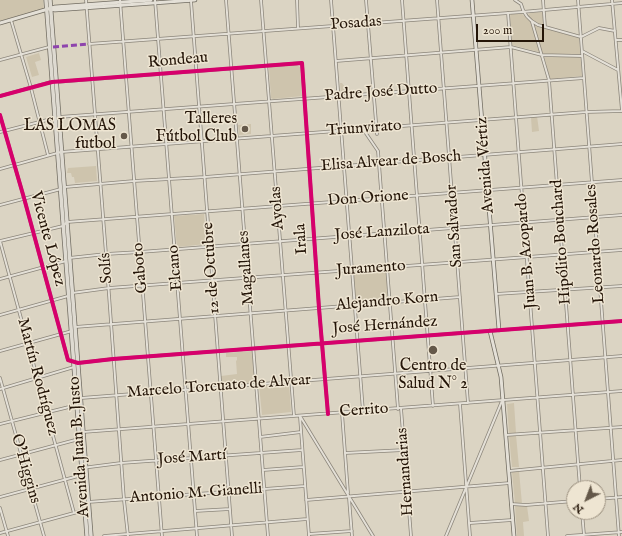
<!DOCTYPE html>
<html>
<head>
<meta charset="utf-8">
<style>
  body { margin:0 }
  #map { position:relative; width:622px; height:536px; overflow:hidden; background:#dbd4c3; font-family:"IM FELL English",serif }
  canvas { display:block }
  .north { position:absolute; left:566px; top:480px; width:40px; height:40px; box-sizing:border-box; background:#eee5d2; border:1px solid #9d9281; border-radius:50%; rotate:222deg; font-size:11px; font-weight:700; line-height:16px; text-align:center; color:#241508 }
  .north::after { content:''; display:block; margin:auto; width:14px; height:18px; background:#645849; clip-path:polygon(50% 0,100% 100%,50% 72%,0 100%) }
  .scale { position:absolute; left:476px; top:24px; width:68px; height:18px; box-sizing:border-box; border:2px solid #241508; border-top:0; padding-left:5px; font-size:12px; line-height:14px; white-space:nowrap; color:#241508; -webkit-text-stroke:3px #eee5d2; paint-order:stroke }
</style>
</head>
<body>
<div id="map">
<canvas width="622" height="536"></canvas>
<div class="north">N</div>
<div class="scale">200 m</div>
</div>
<script>
const ctx = document.querySelector('canvas').getContext('2d');
ctx.lineJoin = 'round';
function paint(path, color) {
  ctx.fillStyle = color;
  ctx.fill(path, 'evenodd');
}
function strokePath(path, color, width, dash) {
  ctx.strokeStyle = color;
  ctx.lineWidth = width;
  ctx.lineCap = dash ? 'butt' : 'round';
  ctx.setLineDash(dash || []);
  ctx.stroke(path);
}
function label(font, color, halo, rows, align = 'center') {
  ctx.font = font + ' "IM FELL English",serif';
  ctx.lineWidth = 3;
  ctx.setLineDash([]);
  ctx.textBaseline = 'middle';
  ctx.strokeStyle = halo;
  ctx.fillStyle = color;
  for (const [text, x, y, turn = 0] of rows) {
    ctx.save();
    ctx.translate(x, y);
    ctx.rotate((+turn || 0) * Math.PI / 180);
    ctx.textAlign = isNaN(turn) ? turn : align;
    if (halo) ctx.strokeText(text, 0, 0);
    ctx.fillText(text, 0, 0);
    ctx.restore();
  }
}
paint(new Path2D(`
  M 0,0 L 43,0 L 44,9 L 0,21 Z
  M 542,12 L 544,23 L 543,25 L 534,22 L 528,15 L 530,13 Z
  M 511,14 L 522,14 L 531,22 L 538,26 L 579,38 L 582,76 L 550,79 L 543,53 L 512,45 L 510,16 Z
  M 39,53 L 41,60 L 35,62 L 39,75 L 32,77 L 26,57 Z
  M 297,65 L 300,67 L 302,96 L 273,99 L 271,98 L 269,68 L 271,67 Z
  M 340,83 L 342,83 L 350,94 L 341,94 Z
  M 537,116 L 539,131 L 532,132 L 531,117 Z
  M 251,124 L 251,134 L 239,135 L 238,125 Z
  M 96,166 L 97,181 L 75,183 L 74,177 L 72,177 L 71,173 L 67,173 L 68,168 Z
  M 204,214 L 206,244 L 177,247 L 174,216 Z
  M 387,268 L 389,302 L 354,305 L 352,270 Z
  M 252,351 L 255,383 L 222,385 L 221,376 L 237,374 L 236,361 L 237,360 L 237,357 L 226,357 L 226,353 Z
  M 289,383 L 291,412 L 262,415 L 259,385 Z
  M 514,403 L 516,433 L 509,433 L 507,404 Z
  M 509,435 L 516,435 L 519,467 L 512,467 Z
  M 519,471 L 522,504 L 515,503 L 512,472 Z
  M 515,505 L 527,506 L 529,521 L 523,522 L 524,536 L 517,536 Z`), '#cec4ad');
const street = new Path2D(`
  M 86,0 L 106,254 L 124,500 L 128,536
  M 120,0 L 162,536
  M 155,0 L 197,536
  M 226,0 L 268,536
  M 261,0 L 294,416
  M 297,0 L 298,28
  M 331,0 L 363,411
  M 366,0 L 377,134
  M 402,0 L 433,406
  M 437,0 L 468,403
  M 515,0 L 521,4 C 523,13 528,20 538,25 L 581,37 L 599,28 L 615,31
  M 543,0 L 545,27
  M 578,0 L 619,536
  M 612,0 L 622,111
  M 191,1 L 232,536
  M 508,13 L 548,536
  M 11,20 L 31,88 L 48,155
  M 532,22 L 549,80 L 580,488
  M 616,40 L 622,40
  M 89,44 L 522,12 L 622,3
  M 582,51 L 618,70
  M 0,60 L 49,47
  M 336,61 L 511,47 L 542,55 L 582,56
  M 56,82 L 302,63 L 319,308 L 328,414
  M 0,96 L 51,82
  M 0,115 L 24,198 L 68,360 L 78,363 L 113,359 L 622,321
  M 59,117 L 584,78
  M 363,129 L 378,151 L 398,409
  M 0,132 L 55,118
  M 0,169 L 61,152 L 586,112 L 622,111
  M 65,187 L 134,181 L 205,177 L 622,144
  M 0,205 L 61,189
  M 0,241 L 63,226 L 67,222 L 622,180
  M 0,241 L 74,513
  M 69,258 L 106,254 L 140,252 L 622,215
  M 0,279 L 66,261
  M 72,293 L 109,288 L 622,250
  M 496,294 L 622,286
  M 0,315 L 68,296
  M 75,327 L 460,297
  M 0,351 L 72,331
  M 0,378 L 44,536
  M 0,389 L 74,367
  M 81,398 L 622,356
  M 460,404 L 470,536
  M 401,408 L 411,536
  M 342,413 L 348,493
  M 300,416 L 373,536
  M 300,417 L 309,536
  M 0,424 L 77,405
  M 506,435 L 622,427
  M 260,437 L 301,432
  M 345,453 L 404,450
  M 0,460 L 79,439 L 83,432 L 622,391
  M 82,468 L 121,463 L 302,450
  M 263,470 L 303,467
  M 509,471 L 622,460
  M 0,497 L 82,475
  M 349,498 L 352,536
  M 598,499 L 622,497
  M 306,500 L 510,483
  M 88,502 L 305,486
  M 511,504 L 526,505 L 574,501
  M 0,508 L 8,536
  M 195,511 L 230,509
  M 582,512 L 584,535
  M 470,523 L 512,520
  M 0,533 L 85,510
  M 309,534 L 352,531
  M 104,536 L 307,519
  M 446,536 L 502,401
  M 567,536 L 622,532`);
const secondary = new Path2D(`
  M 472,0 L 499,330
  M 50,9 L 55,10 L 195,0
  M 0,23 L 55,7 L 151,0
  M 490,331 L 501,377 L 514,536`);
const primary = new Path2D(`
  M 46,0 L 87,536
  M 50,0 L 91,536`);
strokePath(street, '#8b857a', 3.5);
strokePath(secondary, '#716c61', 4.5);
strokePath(primary, '#716c61', 5);
strokePath(street, '#e4e0d7', 2);
strokePath(secondary, '#e4e0d7', 3);
strokePath(primary, '#dedad1', 3.5);
strokePath(new Path2D(`
  M 53,47 L 89,44`), '#8e44ad', 3, [6, 3]);
strokePath(new Path2D(`
  M 0,96 L 52,82 L 302,63 L 319,308 L 328,414
  M 0,115 L 24,198 L 68,360 L 78,363 L 113,359 L 622,321`), '#d6006c', 4);
for (const [x, y, r, color] of [
  [245,129,4,"#645849"],
  [124,136,4,"#645849"],
  [433,350,5,"#645849"]
]) {
  const dot = new Path2D();
  dot.arc(x, y, r, 0, 2 * Math.PI);
  ctx.fillStyle = color;
  ctx.fill(dot);
  strokePath(dot, '#eee5d2', 1.5);
}
label('16px', '#241508', '#eee5d2', [
  ["Posadas",356,24,-4],
  ["Rondeau",178,61,-5],
  ["Padre José Dutto",381,93,-4],
  ["Triunvirato",364,129,-4],
  ["Elisa Alvear de Bosch",391,162,-4],
  ["Avenida Vértiz",486,165,-94],
  ["Don Orione",368,199,-4],
  ["Ayolas",278,208,-94],
  ["San Salvador",455,226,-94],
  ["José Lanzilota",382,233,-4],
  ["Vicente López",47,239,75],
  ["Irala",302,239,-94],
  ["Hipólito Bouchard",562,242,-94],
  ["Leonardo Rosales",596,244,-94],
  ["Juan B. Azopardo",527,251,-95],
  ["Solís",107,268,-94],
  ["Gaboto",141,268,-95],
  ["Elcano",176,268,-95],
  ["12 de Octubre",212,268,-94],
  ["Magallanes",247,268,-94],
  ["Juramento",371,269,-4],
  ["Alejandro Korn",387,302,-5],
  ["José Hernández",385,326,-4],
  ["Martín Rodríguez",37,377,75],
  ["Marcelo Torcuato de Alvear",219,387,-4],
  ["Cerrito",364,411,-4],
  ["Avenida Juan B. Justo",80,447,-94],
  ["José Martí",192,458,-4],
  ["O'Higgins",25,469,74],
  ["Hernandarias",406,472,-94],
  ["Antonio M. Gianelli",196,494,-4]
]);
label('16px', '#241508', '#eee5d2', [
  ["Talleres",237,120],
  ["Fútbol Club",237,138],
  ["LAS LOMAS",116,127],
  ["futbol",116,145],
  ["Centro de",433,367,"center"],
  ["Salud N° 2",433,385,"center"]
], 'right');
</script>
</body>
</html>
